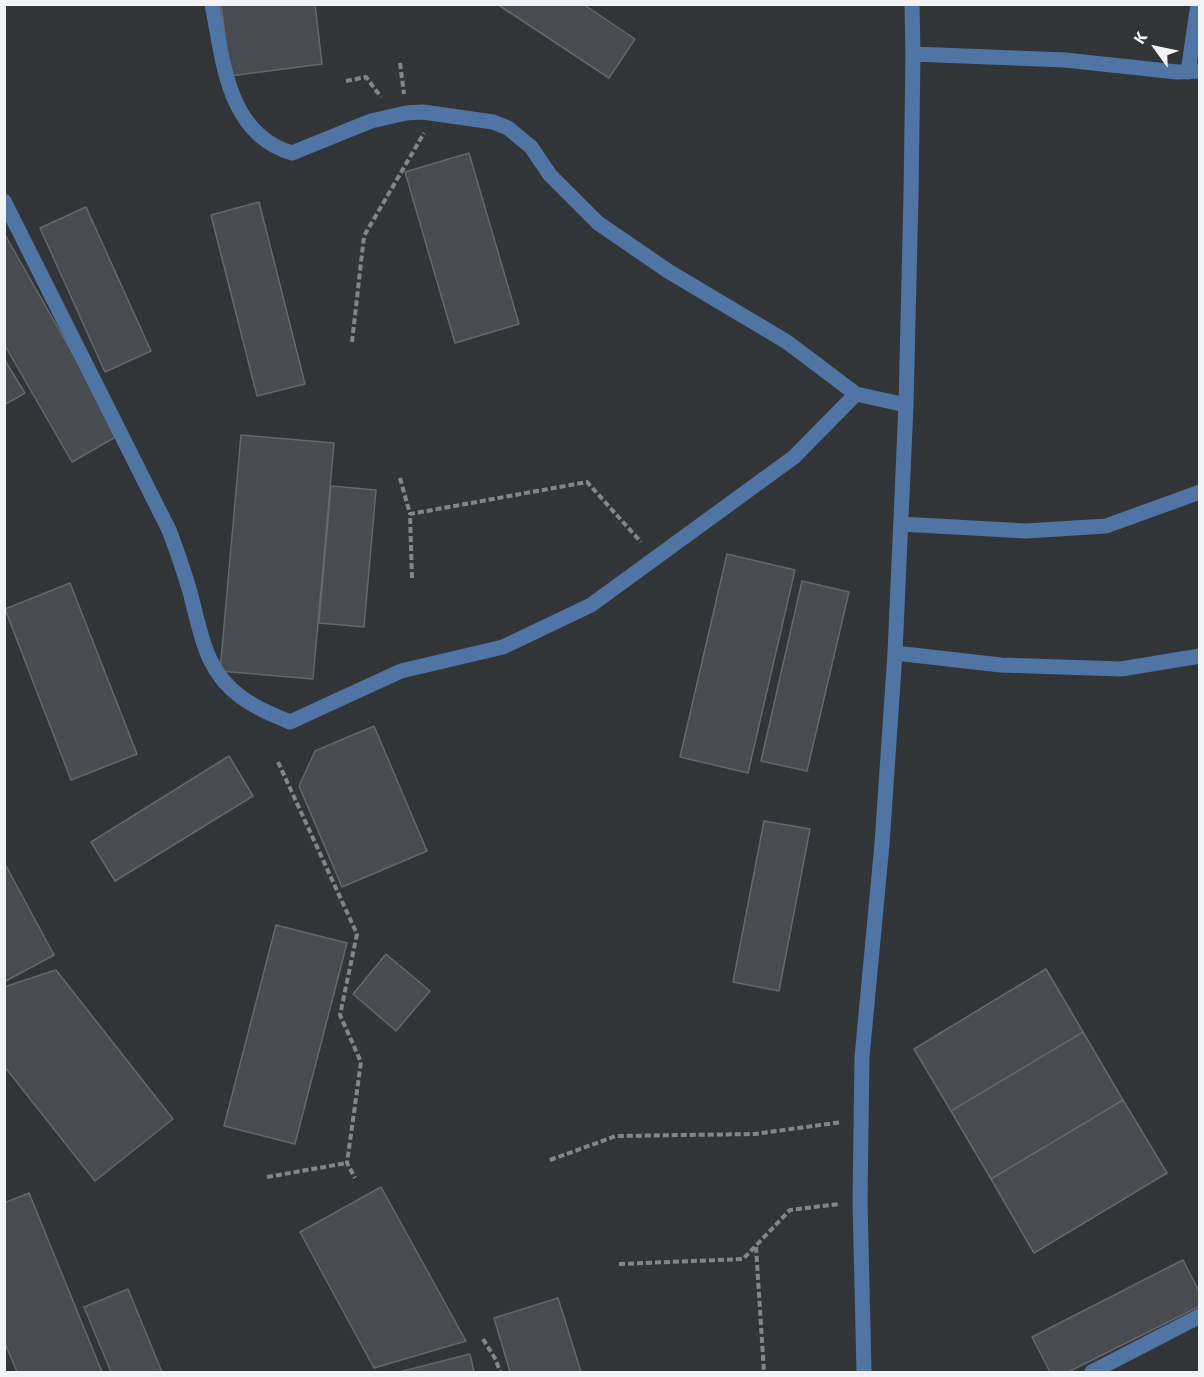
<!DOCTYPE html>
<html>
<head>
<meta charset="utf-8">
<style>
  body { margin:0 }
  #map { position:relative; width:1204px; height:1377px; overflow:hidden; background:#323538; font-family:"Fira Sans",sans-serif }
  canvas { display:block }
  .frame { position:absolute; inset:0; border:6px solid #f1f3f6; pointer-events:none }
  .north { position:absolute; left:1126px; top:18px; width:60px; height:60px; -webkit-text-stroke:4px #323538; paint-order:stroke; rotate:303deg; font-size:16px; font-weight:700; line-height:24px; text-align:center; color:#f1f3f6 }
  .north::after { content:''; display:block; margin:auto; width:21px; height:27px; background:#f1f3f6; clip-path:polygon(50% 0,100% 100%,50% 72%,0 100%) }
</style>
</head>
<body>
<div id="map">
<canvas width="1204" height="1377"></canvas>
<div class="frame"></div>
<div class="north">K</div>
</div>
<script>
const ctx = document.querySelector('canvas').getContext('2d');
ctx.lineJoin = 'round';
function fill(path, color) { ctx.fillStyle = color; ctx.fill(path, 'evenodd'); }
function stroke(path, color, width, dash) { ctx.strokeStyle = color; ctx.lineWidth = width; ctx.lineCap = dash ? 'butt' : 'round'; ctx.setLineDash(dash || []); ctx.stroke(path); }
const building = new Path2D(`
  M 221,4 L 315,4 L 322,64 L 230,76 Z
  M 497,4 L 583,4 L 635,39 L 609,78 Z
  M 469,153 L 519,324 L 455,343 L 405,172 Z
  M 259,202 L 305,384 L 257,396 L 211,215 Z
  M 86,207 L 151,351 L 105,372 L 40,228 Z
  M 4,233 L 119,435 L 72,462 L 4,344 Z
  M 4,359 L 25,393 L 4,405 Z
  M 241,435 L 334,443 L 313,679 L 220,671 Z
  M 331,486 L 376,490 L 364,627 L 319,623 Z
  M 727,554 L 795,570 L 748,773 L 680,757 Z
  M 802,581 L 849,592 L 807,771 L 761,761 Z
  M 70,583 L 137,754 L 71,780 L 5,609 Z
  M 374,726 L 427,851 L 342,887 L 299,786 L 315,751 Z
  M 229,756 L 253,796 L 115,881 L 91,842 Z
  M 764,821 L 810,829 L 779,991 L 733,982 Z
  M 4,862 L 54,955 L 4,982 Z
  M 276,925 L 347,943 L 295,1144 L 224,1126 Z
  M 386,954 L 430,991 L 396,1031 L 353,994 Z
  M 1046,969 L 1083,1032 L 951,1111 L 914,1049 Z
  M 56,970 L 173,1119 L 95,1181 L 4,1066 L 4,987 Z
  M 1083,1032 L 1123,1100 L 991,1179 L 951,1111 Z
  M 1123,1100 L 1167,1173 L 1034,1253 L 991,1179 Z
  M 381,1187 L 466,1341 L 374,1368 L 300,1232 Z
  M 29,1193 L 102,1372 L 17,1372 L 4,1341 L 4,1203 Z
  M 1183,1260 L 1200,1293 L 1200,1306 L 1068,1372 L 1050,1372 L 1032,1337 Z
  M 128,1289 L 162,1372 L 111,1372 L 84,1307 Z
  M 558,1298 L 581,1372 L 510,1372 L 494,1318 Z
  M 470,1354 L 474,1372 L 399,1372 Z`);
const path = new Path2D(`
  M 400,63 L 404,94
  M 346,81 L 366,77 L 381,97
  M 352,342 L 364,236 L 424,133
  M 400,478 L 410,514
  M 412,578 L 410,514 L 587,482 L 641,542
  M 278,762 L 357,934 L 340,1015 L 361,1062 L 347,1163 L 355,1178
  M 550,1160 L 616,1136 L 755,1134 L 842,1122
  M 267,1177 L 347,1163
  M 756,1247 L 764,1372
  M 619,1264 L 743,1259 L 790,1210 L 839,1204
  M 483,1339 L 496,1360 L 500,1372`);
const minor = new Path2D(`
  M 212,4 C 223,60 227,134 292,153 L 371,121 L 406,113 L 423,112 L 493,122 L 508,128 L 531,147 L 550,175 L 598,223 L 668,271 L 787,342 L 856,394
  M 913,54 L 1065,60 L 1177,72 L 1200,71
  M 1188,72 L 1198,4
  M 4,201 L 169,530 C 177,551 184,571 190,592 C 201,632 204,670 241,697 C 256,708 273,715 290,722 L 401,671 L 503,647 L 591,605 L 794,457 L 856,394 L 906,405
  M 901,524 L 1026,531 L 1106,526 L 1200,492
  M 895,653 L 1001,665 L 1121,669 L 1200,656
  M 864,1372 L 860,1201 L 862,1057 L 882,844 L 895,653 L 906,405 L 911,195 L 913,54 L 912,4
  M 1092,1372 L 1200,1316`);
fill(building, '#484b4f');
stroke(building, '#64676b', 1.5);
stroke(path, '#838689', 4, [6, 3]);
stroke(minor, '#5075a4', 15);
</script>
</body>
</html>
